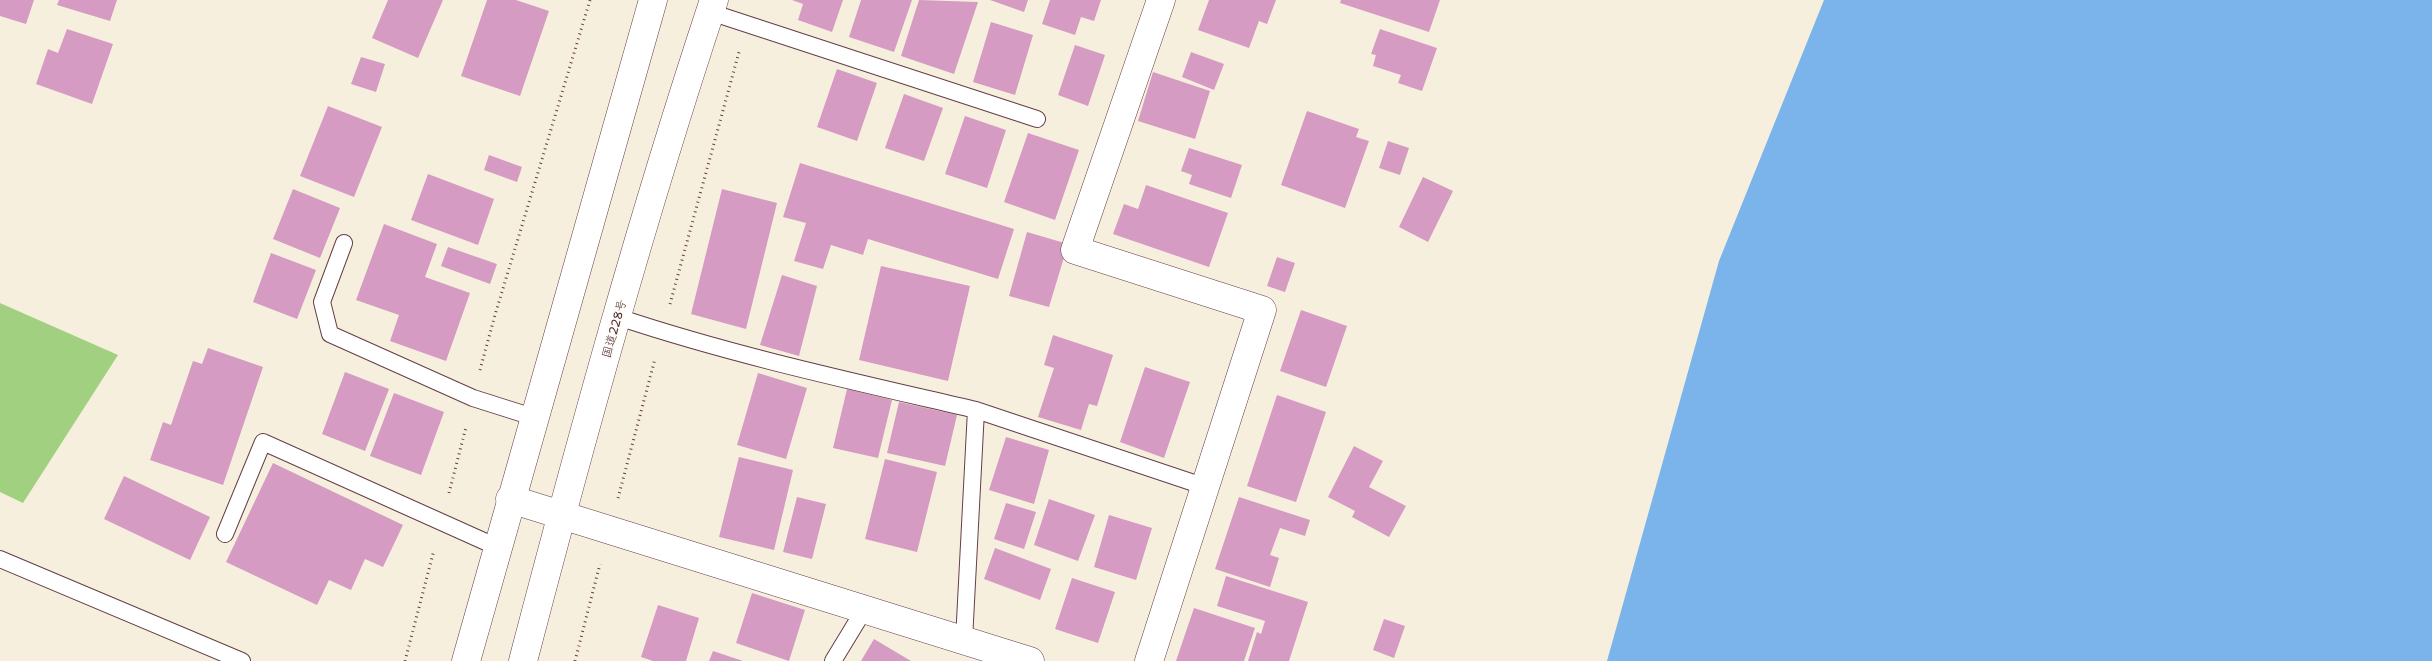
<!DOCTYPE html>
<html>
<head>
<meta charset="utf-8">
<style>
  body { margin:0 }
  canvas { display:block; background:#f7efde }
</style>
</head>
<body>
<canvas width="2432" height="661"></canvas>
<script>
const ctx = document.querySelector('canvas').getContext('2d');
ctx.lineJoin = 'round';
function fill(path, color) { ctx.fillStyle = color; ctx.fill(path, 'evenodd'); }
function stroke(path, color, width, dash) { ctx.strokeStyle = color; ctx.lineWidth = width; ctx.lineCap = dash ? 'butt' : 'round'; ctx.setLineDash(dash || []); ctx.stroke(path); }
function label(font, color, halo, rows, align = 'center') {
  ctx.font = font + ' "Shantell Sans","Klee One",sans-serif'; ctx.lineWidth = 4; ctx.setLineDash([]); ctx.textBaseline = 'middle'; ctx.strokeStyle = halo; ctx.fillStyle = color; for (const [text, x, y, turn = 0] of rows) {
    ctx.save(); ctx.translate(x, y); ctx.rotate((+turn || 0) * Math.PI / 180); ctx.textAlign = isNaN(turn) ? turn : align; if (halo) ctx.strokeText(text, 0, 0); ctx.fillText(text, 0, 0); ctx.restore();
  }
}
const green = new Path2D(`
  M 0,303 L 118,355 L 23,503 L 0,492 Z`);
const water = new Path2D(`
  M 1824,0 L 2432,0 L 2432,661 L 1607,661 L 1719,261 Z`);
const building = new Path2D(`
  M 0,0 L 34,0 L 26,24 L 0,16 Z
  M 59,0 L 117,0 L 110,21 L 57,5 Z
  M 388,0 L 443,0 L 418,58 L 372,38 Z
  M 487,0 L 516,0 L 549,11 L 520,96 L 461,76 Z
  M 792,0 L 843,0 L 832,32 L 798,20 L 803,4 Z
  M 861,0 L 912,0 L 894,52 L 849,37 Z
  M 919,0 L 978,2 L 954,74 L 901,56 Z
  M 990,0 L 1028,0 L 1024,12 Z
  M 1050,0 L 1101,0 L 1094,21 L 1081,17 L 1075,35 L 1042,24 Z
  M 1209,0 L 1276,0 L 1267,24 L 1259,21 L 1249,48 L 1198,30 Z
  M 1341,0 L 1440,0 L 1429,32 L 1340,3 Z
  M 991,22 L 1033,35 L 1015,95 L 973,82 Z
  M 67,29 L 113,44 L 92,104 L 36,84 L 48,49 L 58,53 Z
  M 1380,29 L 1437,48 L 1422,91 L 1398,83 L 1401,75 L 1373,66 L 1376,55 L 1371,54 Z
  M 1075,45 L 1105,55 L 1088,106 L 1058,95 Z
  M 1191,52 L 1224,64 L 1214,90 L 1182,77 Z
  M 361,57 L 385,64 L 376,92 L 351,84 Z
  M 837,69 L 877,83 L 857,141 L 817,127 Z
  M 1153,72 L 1210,91 L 1195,139 L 1138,121 Z
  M 904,94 L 943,108 L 924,161 L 885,148 Z
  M 328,106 L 382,127 L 354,197 L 300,176 Z
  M 1307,111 L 1359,129 L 1356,137 L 1369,141 L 1345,208 L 1281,185 Z
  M 965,116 L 1006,130 L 987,188 L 945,174 Z
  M 1028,133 L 1079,150 L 1055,220 L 1004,202 Z
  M 1388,141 L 1409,148 L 1400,175 L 1379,168 Z
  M 1189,148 L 1242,165 L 1231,198 L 1189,184 L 1192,175 L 1181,171 Z
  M 489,155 L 522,167 L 517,182 L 484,170 Z
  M 800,163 L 1014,229 L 998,279 L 868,239 L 863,255 L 831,245 L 823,269 L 794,261 L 806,223 L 783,217 Z
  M 428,174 L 494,199 L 478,245 L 411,220 Z
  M 1423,177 L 1453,191 L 1428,242 L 1399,227 Z
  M 1146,185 L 1228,213 L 1209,267 L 1113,234 L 1124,204 L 1138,209 Z
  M 293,189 L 340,208 L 320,258 L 273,239 Z
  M 722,189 L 777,203 L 746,329 L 691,314 Z
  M 384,224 L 437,244 L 425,277 L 470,293 L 446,361 L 390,341 L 399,315 L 356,300 Z
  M 1027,232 L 1068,244 L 1049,307 L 1009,296 Z
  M 448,247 L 497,264 L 490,284 L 441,266 Z
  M 271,253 L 316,270 L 297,319 L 253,302 Z
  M 1277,257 L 1295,263 L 1285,292 L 1267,286 Z
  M 881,266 L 970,286 L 948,381 L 859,360 Z
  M 782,275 L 817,286 L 799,356 L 760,345 Z
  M 1301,310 L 1347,326 L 1326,387 L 1280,371 Z
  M 1053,335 L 1113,355 L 1097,406 L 1089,404 L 1081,430 L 1038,417 L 1054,368 L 1044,365 Z
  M 208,348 L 263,367 L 223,485 L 150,460 L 163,422 L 171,425 L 193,361 L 202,364 Z
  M 1145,367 L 1190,382 L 1164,458 L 1120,442 Z
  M 345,372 L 389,389 L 365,451 L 322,434 Z
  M 758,373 L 807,388 L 786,459 L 737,445 Z
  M 847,389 L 892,400 L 878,458 L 833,448 Z
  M 394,393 L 444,412 L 421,475 L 370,456 Z
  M 1277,395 L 1326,412 L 1296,502 L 1247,486 Z
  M 899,402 L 957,415 L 945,466 L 887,453 Z
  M 1006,437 L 1049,450 L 1034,504 L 989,490 Z
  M 1354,446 L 1383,461 L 1369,487 L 1406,506 L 1389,537 L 1352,517 L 1355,511 L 1328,497 Z
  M 739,457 L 793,470 L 774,550 L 719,537 Z
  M 885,459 L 937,472 L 917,552 L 865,539 Z
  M 273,463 L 403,525 L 383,567 L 365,559 L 351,590 L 329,580 L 317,605 L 226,562 Z
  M 124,476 L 210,517 L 190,560 L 104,519 Z
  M 797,497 L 826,504 L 812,559 L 783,552 Z
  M 1239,497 L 1310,520 L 1305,536 L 1280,528 L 1270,555 L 1279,558 L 1270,587 L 1215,569 Z
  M 1049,499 L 1095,515 L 1078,561 L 1034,545 Z
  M 1006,503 L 1036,512 L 1024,549 L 994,539 Z
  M 1109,515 L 1152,528 L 1136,580 L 1094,567 Z
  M 995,548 L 1051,569 L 1040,600 L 984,579 Z
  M 1226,576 L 1308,602 L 1289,661 L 1248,661 L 1257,632 L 1261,634 L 1265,621 L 1217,606 Z
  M 1072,578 L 1115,592 L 1098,643 L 1055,629 Z
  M 752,593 L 805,610 L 789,661 L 736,643 Z
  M 658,605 L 699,618 L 686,661 L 653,661 L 641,657 Z
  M 1194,608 L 1255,628 L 1244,661 L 1176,661 Z
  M 1384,619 L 1405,626 L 1394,658 L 1373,650 Z
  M 874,639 L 911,661 L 861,661 Z
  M 713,651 L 743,661 L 709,661 Z`);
const path = new Path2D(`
  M 670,304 L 739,52
  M 480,370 L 495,315 L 590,0
  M 449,493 L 466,427
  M 618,498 L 655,359
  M 405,661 L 434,550
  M 575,661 L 600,564`);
const service = new Path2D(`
  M 710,12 L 1037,119
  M 344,243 L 322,302 L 330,334 L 473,398 L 533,417
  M 618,317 C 735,356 856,382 976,410 L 964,640
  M 976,410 L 1206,487
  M 225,534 L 263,442 L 497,547
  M 0,559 L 242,661
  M 833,661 L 864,610`);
const minor = new Path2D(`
  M 510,499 L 1030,661
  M 1149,661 L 1262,310 L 1075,250 L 1161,0`);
const trunk = new Path2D(`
  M 466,661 L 653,0
  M 523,661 C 581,439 642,217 714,0`);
const streetNames = [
  ["国道228号",615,329,-74]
];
fill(green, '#a1d180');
fill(water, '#7bb3eb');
fill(building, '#d59bc2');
stroke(service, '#643e46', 18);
stroke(minor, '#643e46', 29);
stroke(trunk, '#643e46', 29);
stroke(path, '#643e46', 3, [1, 4]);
stroke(service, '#fff', 16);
stroke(minor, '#fff', 28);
stroke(trunk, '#fff', 28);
label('12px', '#4a1f2b', '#fdfcf7', streetNames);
</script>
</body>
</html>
